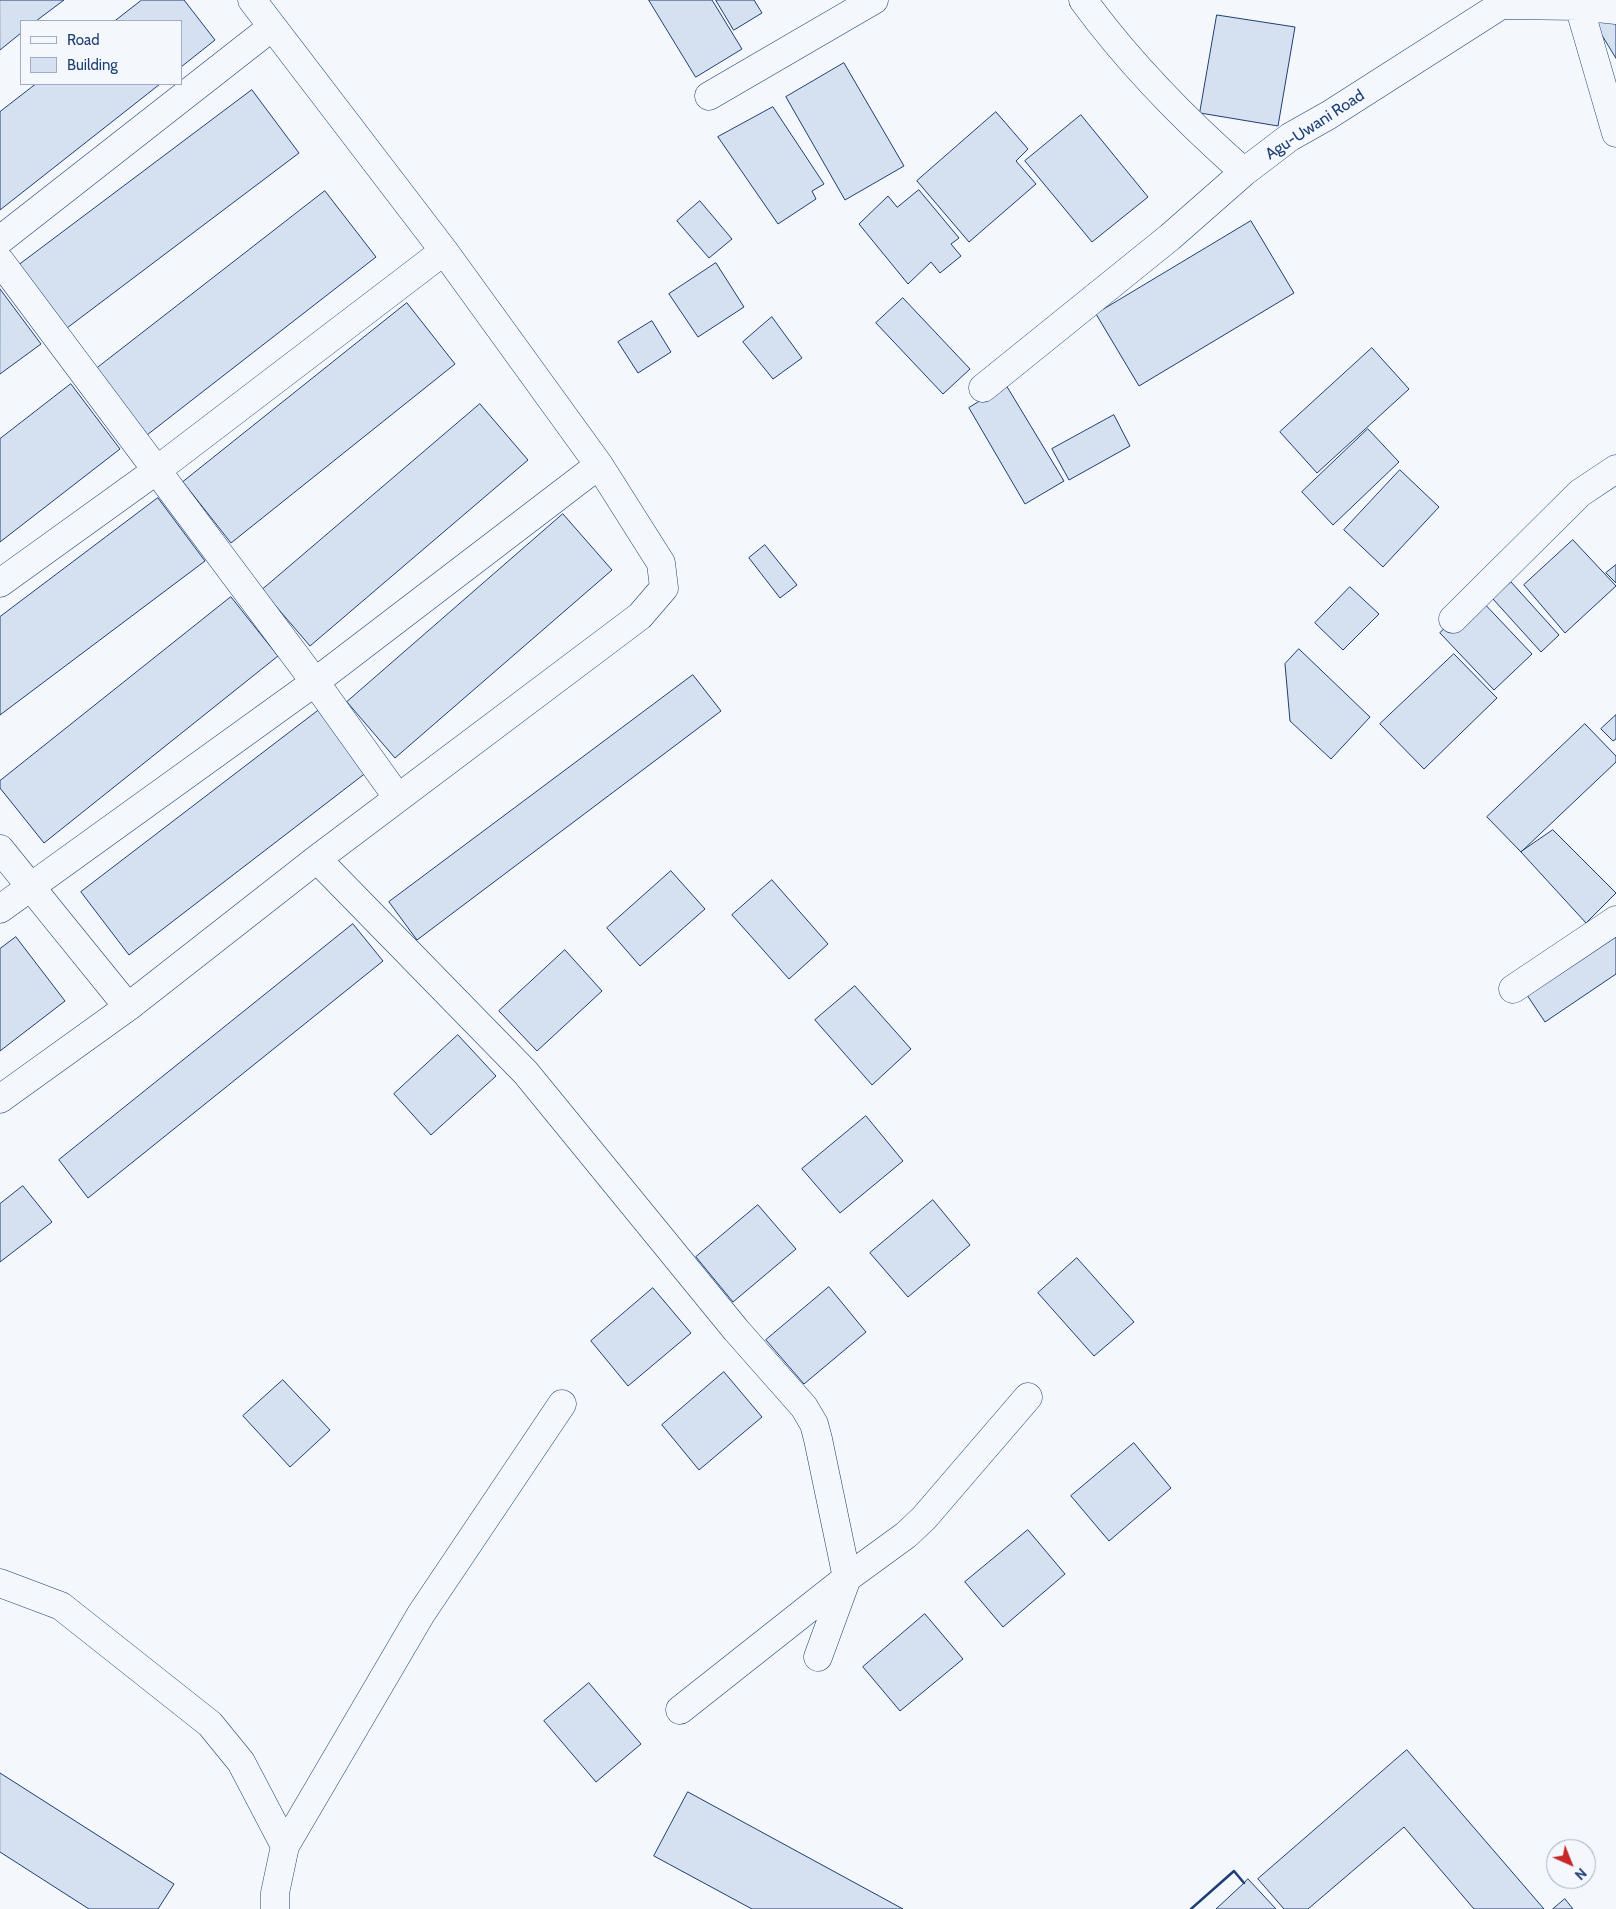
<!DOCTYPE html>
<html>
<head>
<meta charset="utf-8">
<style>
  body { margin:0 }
  #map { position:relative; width:1616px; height:1909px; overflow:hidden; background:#f4f7fb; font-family:Cabin,sans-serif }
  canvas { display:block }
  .legend { position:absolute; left:20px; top:20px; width:162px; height:65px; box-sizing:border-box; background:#f4f7fb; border:1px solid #9eadc5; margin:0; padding:6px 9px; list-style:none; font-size:15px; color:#1d3f73 }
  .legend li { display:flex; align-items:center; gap:10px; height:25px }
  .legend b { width:25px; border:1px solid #9eadc5 }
  .north { position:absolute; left:1546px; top:1839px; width:50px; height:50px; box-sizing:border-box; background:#f4f7fb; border:1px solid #9eadc5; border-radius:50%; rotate:136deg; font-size:14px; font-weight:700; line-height:20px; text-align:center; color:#1d3f73 }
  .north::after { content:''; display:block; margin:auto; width:18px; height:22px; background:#c62828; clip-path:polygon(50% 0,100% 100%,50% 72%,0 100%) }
</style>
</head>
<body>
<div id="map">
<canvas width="1616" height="1909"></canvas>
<ul class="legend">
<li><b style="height:6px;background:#f4f7fb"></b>Road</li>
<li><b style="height:14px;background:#d5e0f0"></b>Building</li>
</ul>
<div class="north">N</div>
</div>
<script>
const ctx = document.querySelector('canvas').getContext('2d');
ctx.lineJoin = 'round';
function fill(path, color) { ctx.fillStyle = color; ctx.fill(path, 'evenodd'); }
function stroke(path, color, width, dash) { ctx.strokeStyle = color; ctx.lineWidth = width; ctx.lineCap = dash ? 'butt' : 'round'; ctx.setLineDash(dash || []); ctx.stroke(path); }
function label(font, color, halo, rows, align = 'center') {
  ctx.font = font + ' Cabin,sans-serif'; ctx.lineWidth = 4; ctx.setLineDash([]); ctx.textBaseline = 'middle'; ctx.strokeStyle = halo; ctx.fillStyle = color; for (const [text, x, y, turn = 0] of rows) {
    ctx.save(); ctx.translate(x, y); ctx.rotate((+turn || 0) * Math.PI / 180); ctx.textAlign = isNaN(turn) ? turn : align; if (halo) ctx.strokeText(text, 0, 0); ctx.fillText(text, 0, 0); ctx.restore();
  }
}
const building = new Path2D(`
  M 0,0 L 64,0 L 36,21 L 21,21 L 21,33 L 0,50 Z
  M 142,0 L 184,0 L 215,40 L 181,67 L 181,21 L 115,21 Z
  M 649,0 L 712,0 L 742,49 L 696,77 Z
  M 716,0 L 754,0 L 762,13 L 734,30 Z
  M 1581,0 L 1616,0 L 1616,58 Z
  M 1217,15 L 1295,27 L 1278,126 L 1200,113 Z
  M 844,63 L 904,166 L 845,200 L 786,97 Z
  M 36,84 L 160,84 L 0,210 L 0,112 Z
  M 252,90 L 299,153 L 67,328 L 19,265 Z
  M 773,107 L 824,184 L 812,191 L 816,199 L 778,224 L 718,137 Z
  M 996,112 L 1028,149 L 1016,161 L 1036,184 L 969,242 L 917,181 Z
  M 1081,115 L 1148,197 L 1092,242 L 1025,161 Z
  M 919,190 L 959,238 L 951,244 L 961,256 L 940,273 L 931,262 L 908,284 L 859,224 L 888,196 L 897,207 Z
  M 325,191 L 376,257 L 147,435 L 96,369 Z
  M 700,201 L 732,239 L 709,258 L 677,221 Z
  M 1251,221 L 1294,293 L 1139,386 L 1096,314 Z
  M 716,263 L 744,307 L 698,337 L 669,294 Z
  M 0,289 L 41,344 L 0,374 Z
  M 903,298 L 970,369 L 943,394 L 876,323 Z
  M 407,303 L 455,364 L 231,543 L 183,482 Z
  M 772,317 L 802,358 L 773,379 L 743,342 Z
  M 652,321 L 671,352 L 638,373 L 618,342 Z
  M 1372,348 L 1409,389 L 1317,473 L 1280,432 Z
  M 71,384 L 120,449 L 0,542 L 0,439 Z
  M 1006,385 L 1064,481 L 1025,504 L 969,408 Z
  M 480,404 L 528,460 L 310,646 L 262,590 Z
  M 1114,415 L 1130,446 L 1069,480 L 1052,449 Z
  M 1368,429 L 1399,462 L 1333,525 L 1302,492 Z
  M 1400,470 L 1439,507 L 1383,567 L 1344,530 Z
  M 158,498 L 205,561 L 0,715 L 0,617 Z
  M 563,514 L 612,570 L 395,758 L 347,702 Z
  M 1573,540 L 1616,586 L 1565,633 L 1524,585 Z
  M 765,545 L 797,585 L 780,598 L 749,558 Z
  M 1616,565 L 1616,583 L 1606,573 Z
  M 1511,582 L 1559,635 L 1541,652 L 1493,599 Z
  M 1350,587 L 1379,614 L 1343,650 L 1315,623 Z
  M 231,597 L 278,656 L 44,843 L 0,788 L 0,781 Z
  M 1479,598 L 1532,654 L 1494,690 L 1440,633 Z
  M 1299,649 L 1370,717 L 1331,759 L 1290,721 L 1285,664 Z
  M 1454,654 L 1497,698 L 1424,769 L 1380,724 Z
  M 693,675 L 721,711 L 417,940 L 389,902 Z
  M 319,710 L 367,772 L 129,955 L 81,892 Z
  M 1616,715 L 1616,739 L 1613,741 L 1601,729 Z
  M 1585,724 L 1616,756 L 1616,762 L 1521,852 L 1487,817 Z
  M 1553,830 L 1616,893 L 1586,923 L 1521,852 Z
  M 671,871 L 705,909 L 640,966 L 607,928 Z
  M 772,880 L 828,944 L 789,979 L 732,915 Z
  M 353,924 L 383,961 L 88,1198 L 59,1160 Z
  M 1616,926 L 1616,974 L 1545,1022 L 1523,989 Z
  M 16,937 L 65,1001 L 0,1051 L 0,949 Z
  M 565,950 L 602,991 L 537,1051 L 499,1011 Z
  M 855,986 L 911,1049 L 872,1085 L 815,1020 Z
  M 458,1035 L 496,1076 L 431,1135 L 394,1094 Z
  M 866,1116 L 903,1161 L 840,1213 L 802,1169 Z
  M 23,1186 L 52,1222 L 0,1262 L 0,1204 Z
  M 933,1200 L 970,1245 L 908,1297 L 870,1253 Z
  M 758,1205 L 796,1249 L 733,1302 L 696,1257 Z
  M 1077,1258 L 1134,1322 L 1094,1356 L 1038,1293 Z
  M 829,1287 L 866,1332 L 804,1384 L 766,1340 Z
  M 653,1288 L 691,1333 L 628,1386 L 591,1341 Z
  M 724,1372 L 762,1417 L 699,1470 L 662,1425 Z
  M 283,1380 L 330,1430 L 290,1467 L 243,1416 Z
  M 1134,1443 L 1171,1488 L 1109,1541 L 1071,1496 Z
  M 1028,1530 L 1065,1574 L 1003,1627 L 965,1582 Z
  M 925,1614 L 963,1659 L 900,1711 L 863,1667 Z
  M 589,1683 L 641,1744 L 596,1782 L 544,1721 Z
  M 1407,1750 L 1544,1909 L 1474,1909 L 1404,1827 L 1308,1909 L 1284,1909 L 1258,1879 Z
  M 0,1773 L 174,1884 L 158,1909 L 89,1909 L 0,1852 Z
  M 688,1792 L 903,1909 L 752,1909 L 654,1856 Z
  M 1248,1879 L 1276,1909 L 1216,1909 L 1244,1883 Z
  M 1565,1899 L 1573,1909 L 1553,1909 Z`);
const minor = new Path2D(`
  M 1083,0 C 1129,63 1185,120 1244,172 L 1290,137 L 1329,115 L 1509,0
  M 1503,5 L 1579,6 L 1616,10
  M 1579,6 L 1616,133
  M 709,96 L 874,0
  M 0,240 L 272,27
  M 0,261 L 315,682 L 398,798
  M 983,388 L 1170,237 L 1244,172
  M 0,583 L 157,470 L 444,251
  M 1453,619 L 1580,493 L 1616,469
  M 0,849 L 128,1007
  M 317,859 L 526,1073 L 736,1330 L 804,1407 L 814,1424 L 818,1439 L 847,1578 L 818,1657
  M 0,909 L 315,682 L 599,465
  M 1513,989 L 1616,920
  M 0,1099 L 128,1007 L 317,859 L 640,616 L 664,588 L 661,563 L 599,465 L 444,251 L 252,0
  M 0,1583 L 61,1606 L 210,1724 L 241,1762 L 285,1846
  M 680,1710 L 847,1578 L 906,1535 L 924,1518 L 1028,1397
  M 275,1909 L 275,1893 L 285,1846 L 421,1614 L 562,1404`);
const wall = new Path2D(`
  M 1191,1909 L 1234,1871 L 1244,1883`);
const streetNames = [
  ["Agu-Uwani Road",1315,125,-33]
];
fill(building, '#d5e0f0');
stroke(building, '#1d3f73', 1);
stroke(minor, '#1d3f73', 29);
stroke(minor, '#f4f7fb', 28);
stroke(wall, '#1d3f73', 2.5);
label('16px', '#1d3f73', '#f4f7fb', streetNames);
</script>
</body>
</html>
